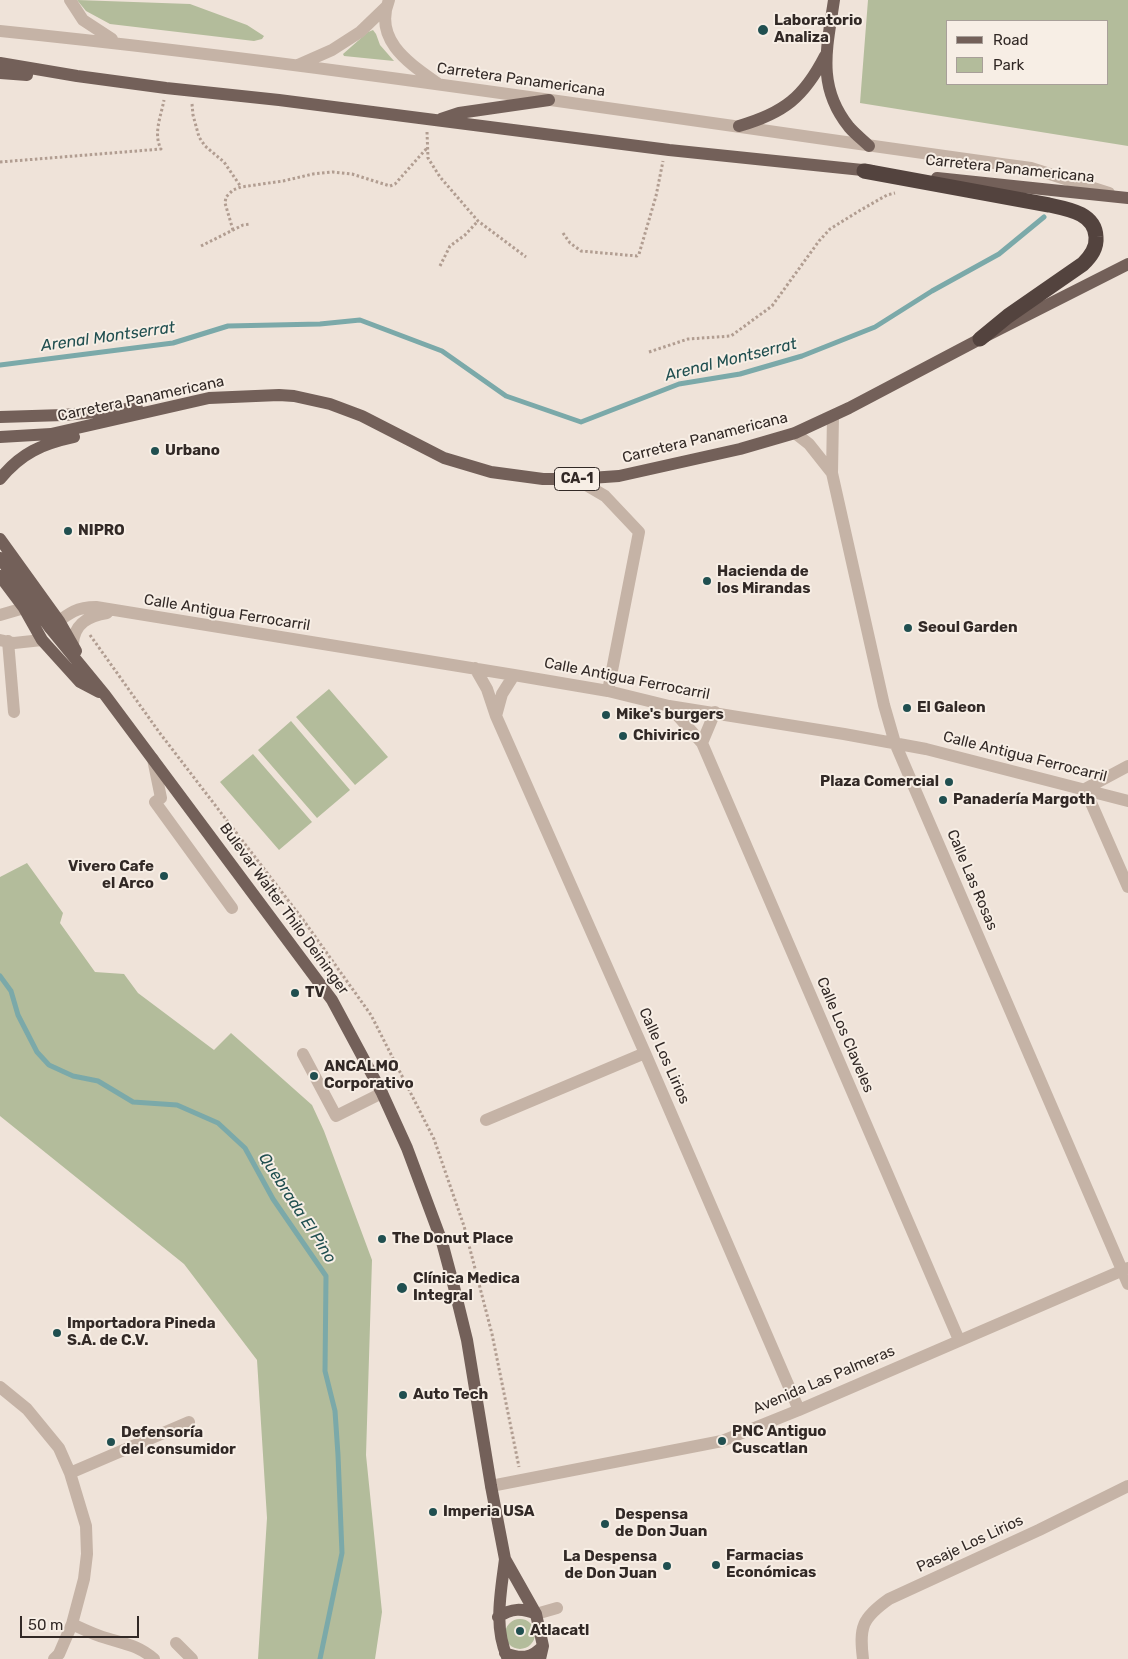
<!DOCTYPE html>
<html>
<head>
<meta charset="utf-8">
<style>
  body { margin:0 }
  #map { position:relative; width:1128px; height:1659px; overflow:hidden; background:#efe3d9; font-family:Rubik,sans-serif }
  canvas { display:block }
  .legend { position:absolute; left:946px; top:20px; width:162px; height:65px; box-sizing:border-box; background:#f7eee5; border:1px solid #a89f99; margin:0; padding:6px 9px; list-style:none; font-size:15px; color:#322926 }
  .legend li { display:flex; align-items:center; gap:10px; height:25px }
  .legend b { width:25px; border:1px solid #a89f99 }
  .scale { position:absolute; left:20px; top:1616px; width:119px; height:22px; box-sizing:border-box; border:2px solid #322926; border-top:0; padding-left:6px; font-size:15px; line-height:18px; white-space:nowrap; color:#322926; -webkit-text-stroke:4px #f7eee5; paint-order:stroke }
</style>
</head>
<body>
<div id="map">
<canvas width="1128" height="1659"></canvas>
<ul class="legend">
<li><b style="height:6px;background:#736059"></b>Road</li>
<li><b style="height:14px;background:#b3bc9b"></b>Park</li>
</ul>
<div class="scale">50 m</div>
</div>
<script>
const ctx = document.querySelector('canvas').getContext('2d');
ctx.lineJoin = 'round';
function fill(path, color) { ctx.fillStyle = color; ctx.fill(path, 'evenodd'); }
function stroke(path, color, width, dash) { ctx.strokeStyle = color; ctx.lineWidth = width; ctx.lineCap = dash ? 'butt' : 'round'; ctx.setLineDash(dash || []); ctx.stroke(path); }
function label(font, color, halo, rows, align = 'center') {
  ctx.font = font + ' Rubik,sans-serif'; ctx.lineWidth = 4; ctx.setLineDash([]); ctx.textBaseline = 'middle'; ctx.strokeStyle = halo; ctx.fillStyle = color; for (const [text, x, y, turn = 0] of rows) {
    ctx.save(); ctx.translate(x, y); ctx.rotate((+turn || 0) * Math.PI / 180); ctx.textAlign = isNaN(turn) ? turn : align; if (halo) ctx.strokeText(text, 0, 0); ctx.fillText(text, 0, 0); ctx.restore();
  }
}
const green = new Path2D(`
  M 77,0 L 190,4 L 247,25 L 264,36 L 262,39 L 254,41 L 110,24 L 86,11 Z
  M 868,0 L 1128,0 L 1128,146 L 860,103 ZM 947,21 L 1107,21 L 1107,84 L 947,84 Z
  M 373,30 L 376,34 L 380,45 L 394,61 L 344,56 L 343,54 L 368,32 Z
  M 329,689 L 388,757 L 355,785 L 296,717 Z
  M 291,721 L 350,790 L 317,818 L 258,750 Z
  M 253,754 L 312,822 L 279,850 L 220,782 Z
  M 27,863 L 63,913 L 60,923 L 95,972 L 124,974 L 138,993 L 214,1050 L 231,1033 L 312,1105 L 324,1131 L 372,1260 L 366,1455 L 382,1612 L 375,1659 L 258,1659 L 267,1518 L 257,1360 L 184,1264 L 0,1116 L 0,877 Z
  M505 1634a15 15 0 1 1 30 0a15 15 0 1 1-30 0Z`);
const stream = new Path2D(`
  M 0,365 L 173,343 L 228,326 L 320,324 L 360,320 L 442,351 L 506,396 L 581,422 L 679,384 L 740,374 L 802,356 L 875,327 L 932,291 L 999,254 L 1044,217
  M 0,976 L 11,991 L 18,1015 L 37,1052 L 49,1065 L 73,1076 L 98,1081 L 133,1102 L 177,1105 L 218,1123 L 245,1148 L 273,1199 L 326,1276 L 325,1371 L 335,1411 L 338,1455 L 342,1553 L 320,1659`);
const path = new Path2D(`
  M 192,104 L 193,115 L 199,137 L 205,146 L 224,162 L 241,187
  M 427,132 L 428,158 L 440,177 L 478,221 L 526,257
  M 0,162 L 161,149 C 153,134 161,116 164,100
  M 233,230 L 225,203 L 226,197 L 233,190 L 241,187 L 283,181 L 313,174 L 333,172 L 352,174 L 390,186 L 395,184 L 427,148
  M 563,233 L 570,243 L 581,251 L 637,256 L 639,254 L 656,196 L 663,161
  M 201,246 L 243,225 L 251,224
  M 440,266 L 450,246 L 465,235 L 478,221
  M 649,352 L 688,339 L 731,336 L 772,306 L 819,241 L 830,229 L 859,211 L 887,195 L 895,193
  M 90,635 L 159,732 L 304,921 L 371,1015 L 434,1139 L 464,1226 L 492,1334 L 519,1467
  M 294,928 L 304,921`);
const minor = new Path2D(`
  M 70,0 L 83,20 L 112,39
  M 389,0 C 373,40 409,63 437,83
  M 0,31 C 345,66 687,121 1031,168 L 1109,193
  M 298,65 L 332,50 L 360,32 L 387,6
  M 833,416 L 832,473 L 884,705 L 895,743 L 1128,1284
  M 795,433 L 809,444 L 832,473
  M 576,479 L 605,496 L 639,532 L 608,691
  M 0,615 L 24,608
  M 50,628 C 67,615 74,607 96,607 L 514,675 L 608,691 L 669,706 L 844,734 L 926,749 L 1128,801
  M 0,640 L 14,643 L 42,640
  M 8,641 L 14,712
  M 73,644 C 74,623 89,616 107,613
  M 475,668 L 487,689 L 496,716 L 645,1053 L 799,1410
  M 669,706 L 702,743 L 959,1340
  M 496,716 L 502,694 L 514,675
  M 702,743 L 715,712
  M 153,759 L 161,798 L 155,802 L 232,908
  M 1128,766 L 1085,789 L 1128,887
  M 303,1054 L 336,1116 L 382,1093
  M 486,1120 L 645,1053
  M 0,1387 L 27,1409 L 59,1448 L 70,1473 L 86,1526 L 87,1554 L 84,1579 L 72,1624 L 59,1654 L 54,1659
  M 70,1473 L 189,1422
  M 491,1486 L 722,1441 L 799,1410 L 1128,1268
  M 536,1614 L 557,1608
  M 72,1624 C 83,1629 95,1635 106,1638 C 125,1644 138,1645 154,1659
  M 176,1643 L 192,1659
  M 863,1659 C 859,1627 862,1618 889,1599 L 1039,1530 L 1128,1486`);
const major = new Path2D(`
  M 834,0 C 827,48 816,86 849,127 C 855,134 863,140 869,146
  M 0,63 L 77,76 L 166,88 L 279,100 L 669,150 L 872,171
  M 0,73 L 27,75
  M 441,119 L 459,113 L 549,100
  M 739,126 C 784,113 804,97 825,56
  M 937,178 L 1128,198
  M 0,417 L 64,415 L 137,408
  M 0,437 L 51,434 L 209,398 L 279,395 L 294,396 L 330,404 L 362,416 L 444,458 L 491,472 L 543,479 L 576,479 L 619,476 L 740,449 L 795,433 L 849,408 L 980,339 L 1128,264
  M 0,479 C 21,453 42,444 74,437
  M 0,539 L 59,621 L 76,651
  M 0,558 L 50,628 L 105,695 L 332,1000 L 382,1093 L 407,1148 L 442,1242 L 454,1287 L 467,1340 L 491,1486 L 505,1559 L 536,1614 L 543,1646 L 540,1659
  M 0,576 L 24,608 L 42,640 L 80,682 L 99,692
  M 505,1559 C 501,1592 493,1627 508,1659
  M 498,1617 C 512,1608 522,1608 536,1614
  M 505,1653 C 520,1659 532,1659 543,1646`);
const highway = new Path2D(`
  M 864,171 L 1049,205 C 1068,209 1095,213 1096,237 C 1097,248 1091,256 1083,264 L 1008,316 L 980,339`);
const markers = [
  [763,30,6,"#204f50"],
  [155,451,5,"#204f50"],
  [68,531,5,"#204f50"],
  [707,581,5,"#204f50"],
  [908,628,5,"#204f50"],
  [907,708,5,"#204f50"],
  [606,715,5,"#204f50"],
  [623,736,5,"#204f50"],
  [949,782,5,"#204f50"],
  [943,800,5,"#204f50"],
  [164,876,5,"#204f50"],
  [295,993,5,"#204f50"],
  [314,1076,5,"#204f50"],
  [382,1239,5,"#204f50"],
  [402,1288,6,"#204f50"],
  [57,1333,5,"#204f50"],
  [403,1395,5,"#204f50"],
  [722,1441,5,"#204f50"],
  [111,1442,5,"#204f50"],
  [433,1512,5,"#204f50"],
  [605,1524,5,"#204f50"],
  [716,1565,5,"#204f50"],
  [667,1566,5,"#204f50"],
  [520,1631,5,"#204f50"]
];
const shields = [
  [577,479,45]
];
const shieldNames = [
  ["CA-1",577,479]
];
const poiNames = [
  ["Laboratorio",774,21],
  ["Analiza",774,38],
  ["Urbano",165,451],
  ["NIPRO",78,531],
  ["Hacienda de",717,572],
  ["los Mirandas",717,589],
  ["Seoul Garden",918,628],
  ["El Galeon",917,708],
  ["Mike's burgers",616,715],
  ["Chivirico",633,736],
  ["Plaza Comercial",939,782,"right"],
  ["Panadería Margoth",953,800],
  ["Vivero Cafe",154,867,"right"],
  ["el Arco",154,884,"right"],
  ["TV",305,993],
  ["ANCALMO",324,1067],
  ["Corporativo",324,1084],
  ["The Donut Place",392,1239],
  ["Clínica Medica",413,1279],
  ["Integral",413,1296],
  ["Importadora Pineda",67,1324],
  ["S.A. de C.V.",67,1341],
  ["Auto Tech",413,1395],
  ["PNC Antiguo",732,1432],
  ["Cuscatlan",732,1449],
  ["Defensoría",121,1433],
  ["del consumidor",121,1450],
  ["Imperia USA",443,1512],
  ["Despensa",615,1515],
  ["de Don Juan",615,1532],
  ["Farmacias",726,1556],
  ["Económicas",726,1573],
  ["La Despensa",657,1557,"right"],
  ["de Don Juan",657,1574,"right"],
  ["Atlacatl",530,1631]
];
const streetNames = [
  ["Carretera Panamericana",521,80,8],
  ["Carretera Panamericana",1010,169,6],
  ["Carretera Panamericana",141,399,-12],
  ["Carretera Panamericana",705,438,-14],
  ["Calle Antigua Ferrocarril",227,613,9],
  ["Calle Antigua Ferrocarril",627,679,11],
  ["Calle Antigua Ferrocarril",1025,757,14],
  ["Calle Las Rosas",972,880,67],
  ["Bulevar Walter Thilo Deininger",284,909,54],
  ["Calle Los Claveles",845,1035,67],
  ["Calle Los Lirios",664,1056,66],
  ["Avenida Las Palmeras",824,1380,-23],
  ["Pasaje Los Lirios",970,1544,-25]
];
const waterNames = [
  ["Arenal Montserrat",108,337,-8],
  ["Arenal Montserrat",731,360,-14],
  ["Quebrada El Pino",297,1208,57]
];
fill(green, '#b3bc9b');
stroke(stream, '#7ba9a9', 5);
stroke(path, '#b19d91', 3, [2.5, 2.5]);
stroke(minor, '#c5b3a6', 12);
stroke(major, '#736059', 12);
stroke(highway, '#53433e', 15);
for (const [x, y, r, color] of markers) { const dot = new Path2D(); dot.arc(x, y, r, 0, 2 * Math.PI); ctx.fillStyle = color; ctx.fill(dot); stroke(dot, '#f7eee5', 2); }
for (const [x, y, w] of shields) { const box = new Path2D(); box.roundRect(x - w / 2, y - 11.5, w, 23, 4); ctx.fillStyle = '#f7eee5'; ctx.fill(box); stroke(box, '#322926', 1); }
label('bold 14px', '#322926', null, shieldNames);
label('bold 15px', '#322926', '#f7eee5', poiNames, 'left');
label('15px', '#322926', '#f7eee5', streetNames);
label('italic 16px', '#204f50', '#f7eee5', waterNames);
</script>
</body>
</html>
